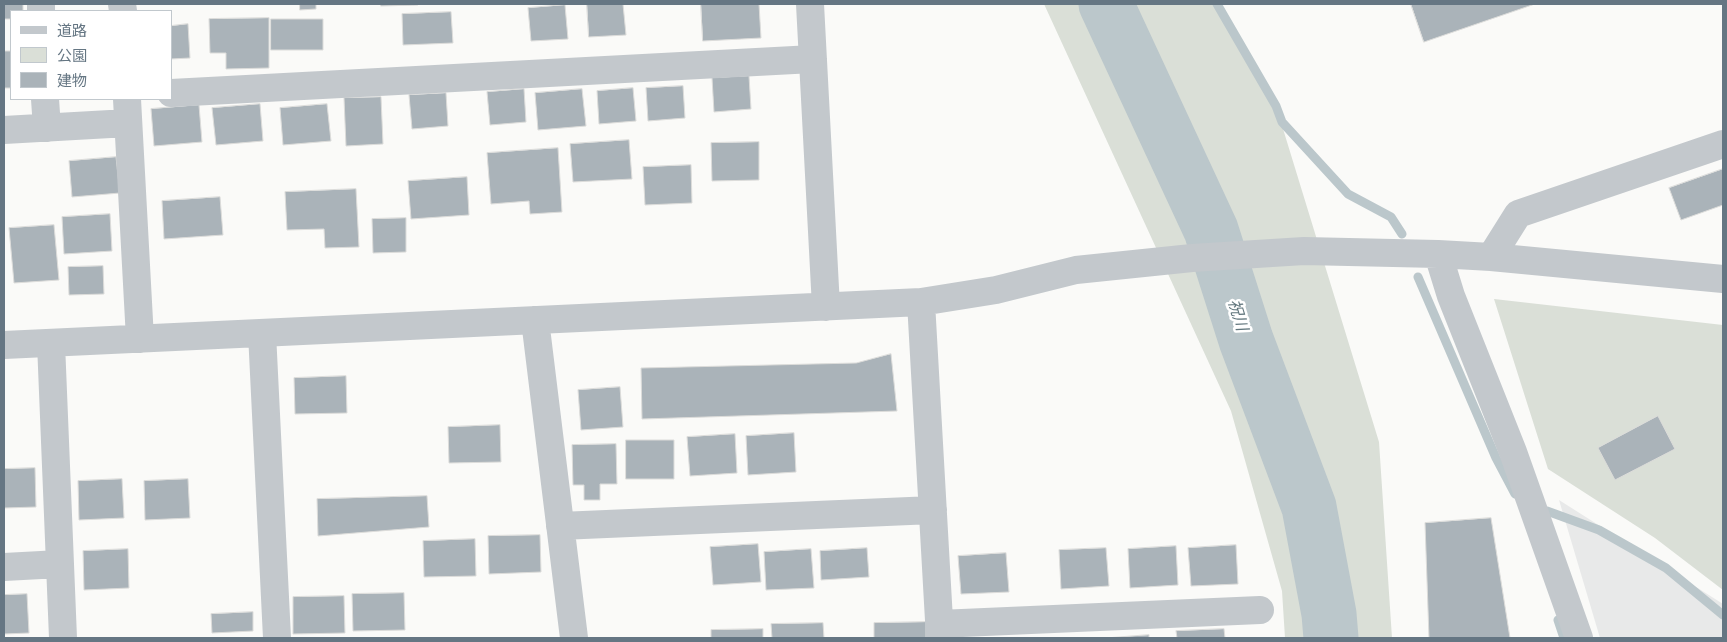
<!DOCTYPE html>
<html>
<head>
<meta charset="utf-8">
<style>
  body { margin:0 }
  #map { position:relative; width:1727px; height:642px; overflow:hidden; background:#fafaf8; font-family:Ubuntu,"Noto Sans JP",sans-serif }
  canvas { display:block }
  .frame { position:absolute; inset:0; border:5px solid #657683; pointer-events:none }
  .legend { position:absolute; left:10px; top:10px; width:162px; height:90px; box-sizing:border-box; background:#fff; border:1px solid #c1c8cd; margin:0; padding:6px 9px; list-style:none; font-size:15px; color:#657683 }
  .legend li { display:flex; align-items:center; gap:10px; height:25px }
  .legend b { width:25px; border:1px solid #c1c8cd }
</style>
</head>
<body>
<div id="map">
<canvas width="1727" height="642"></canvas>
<div class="frame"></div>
<ul class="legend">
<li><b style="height:6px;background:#c3c8cc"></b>道路</li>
<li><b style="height:14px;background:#dadfd7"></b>公園</li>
<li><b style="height:14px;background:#aab3b9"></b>建物</li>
</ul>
</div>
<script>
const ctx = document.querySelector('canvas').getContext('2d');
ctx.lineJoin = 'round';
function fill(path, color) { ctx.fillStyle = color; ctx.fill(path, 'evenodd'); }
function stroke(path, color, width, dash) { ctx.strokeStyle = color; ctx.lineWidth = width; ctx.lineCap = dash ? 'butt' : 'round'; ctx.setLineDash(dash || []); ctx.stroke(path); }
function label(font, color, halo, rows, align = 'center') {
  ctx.font = font + ' Ubuntu,"Noto Sans JP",sans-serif'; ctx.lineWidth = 5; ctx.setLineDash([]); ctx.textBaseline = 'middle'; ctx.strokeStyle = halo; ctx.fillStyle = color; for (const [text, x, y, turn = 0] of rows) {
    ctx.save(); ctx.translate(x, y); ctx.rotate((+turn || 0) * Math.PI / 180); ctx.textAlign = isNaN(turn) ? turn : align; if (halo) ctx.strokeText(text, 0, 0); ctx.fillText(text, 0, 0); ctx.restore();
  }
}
const built = new Path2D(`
  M 1559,500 L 1723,604 L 1723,638 L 1600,638 Z`);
const green = new Path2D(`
  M 1044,4 L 1216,4 L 1233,37 L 1276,106 L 1379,442 L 1392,638 L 1285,638 L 1282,591 L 1231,411 Z
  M 1494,299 L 1723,325 L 1723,590 L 1655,538 L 1548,469 Z`);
const stream = new Path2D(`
  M 1217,4 L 1276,106 L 1282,122 L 1348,194 L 1391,217 L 1402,234
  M 1418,277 L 1496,458 L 1515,494
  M 1547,511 L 1599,530 L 1666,568 L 1723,615
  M 1558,620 L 1564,638`);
const river = new Path2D(`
  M 1106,4 L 1211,230 L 1246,340 L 1309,507 L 1329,614 L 1331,638`);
const building = new Path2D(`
  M 4,4 L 23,4 L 23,11 L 11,11 L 11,19 L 4,19 Z
  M 300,4 L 316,4 L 316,9 L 300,10 Z
  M 381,4 L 418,4 L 418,5 L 381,6 Z
  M 587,4 L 623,4 L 626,35 L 589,37 Z
  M 701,4 L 759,4 L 761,38 L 703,41 Z
  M 1411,4 L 1535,4 L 1424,42 Z
  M 565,5 L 568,39 L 531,41 L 528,8 Z
  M 451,12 L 453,43 L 403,45 L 402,14 Z
  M 269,18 L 269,68 L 226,69 L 226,53 L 210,53 L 209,19 Z
  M 271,19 L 323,19 L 323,50 L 271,50 Z
  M 188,24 L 190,58 L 171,59 L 171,26 Z
  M 4,51 L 11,51 L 11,88 L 4,88 Z
  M 749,76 L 751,109 L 714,112 L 712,78 Z
  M 683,86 L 685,118 L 648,121 L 646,88 Z
  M 633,88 L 636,121 L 599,124 L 597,91 Z
  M 524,89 L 526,122 L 490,125 L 487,92 Z
  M 582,89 L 586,126 L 538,130 L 535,93 Z
  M 446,93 L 448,126 L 412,129 L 409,95 Z
  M 381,97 L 383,144 L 346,146 L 344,98 Z
  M 260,104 L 263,141 L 216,145 L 212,108 Z
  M 327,104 L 331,141 L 283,145 L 280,108 Z
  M 199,105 L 202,142 L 154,146 L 151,109 Z
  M 629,140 L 632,179 L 573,182 L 570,144 Z
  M 759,142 L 759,180 L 712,181 L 711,143 Z
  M 558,148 L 562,212 L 530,214 L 529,201 L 491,204 L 487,153 Z
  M 116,157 L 120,193 L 72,197 L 69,161 Z
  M 691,165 L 692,203 L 645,205 L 643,167 Z
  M 1723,169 L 1723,205 L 1681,220 L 1669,188 Z
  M 467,177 L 469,215 L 411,219 L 408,181 Z
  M 356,189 L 359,247 L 325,248 L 324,229 L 287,230 L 285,192 Z
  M 220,197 L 223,235 L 164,239 L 162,201 Z
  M 110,214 L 112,251 L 64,254 L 62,217 Z
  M 406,218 L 406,252 L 373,253 L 372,219 Z
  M 54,225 L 59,280 L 14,283 L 9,228 Z
  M 103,266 L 104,294 L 69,295 L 68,267 Z
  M 891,354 L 897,411 L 642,419 L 641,368 L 856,363 Z
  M 346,376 L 347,413 L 295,414 L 294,378 Z
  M 620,387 L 623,427 L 581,430 L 578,390 Z
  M 1658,416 L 1675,449 L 1615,480 L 1598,448 Z
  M 500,425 L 501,462 L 449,463 L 448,427 Z
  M 794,433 L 796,472 L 748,475 L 746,436 Z
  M 735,434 L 737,473 L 690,476 L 687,437 Z
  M 626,440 L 674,440 L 674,479 L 626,479 Z
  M 616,444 L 617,484 L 600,484 L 600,500 L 584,500 L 584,485 L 573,485 L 572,445 Z
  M 35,468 L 36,507 L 4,508 L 4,469 Z
  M 122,479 L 124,518 L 79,520 L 78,481 Z
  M 188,479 L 190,518 L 145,520 L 144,481 Z
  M 427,496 L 429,527 L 318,536 L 317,499 Z
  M 1491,518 L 1510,638 L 1429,638 L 1425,523 Z
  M 540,535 L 541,572 L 489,574 L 488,536 Z
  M 475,539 L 476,576 L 424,577 L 423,541 Z
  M 758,544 L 761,582 L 713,585 L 710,547 Z
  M 1236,545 L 1238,584 L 1191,586 L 1188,548 Z
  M 1176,546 L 1178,585 L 1130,588 L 1128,549 Z
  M 867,548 L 869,577 L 821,580 L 820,551 Z
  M 1106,548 L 1109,586 L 1061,589 L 1059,550 Z
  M 128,549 L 129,588 L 84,590 L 83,551 Z
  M 811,549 L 814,588 L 766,590 L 764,552 Z
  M 1006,553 L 1009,592 L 961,594 L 958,556 Z
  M 404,593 L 405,630 L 353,631 L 352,594 Z
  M 27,594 L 29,633 L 4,634 L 4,595 Z
  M 344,596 L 345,633 L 293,634 L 293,597 Z
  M 253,612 L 253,631 L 212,633 L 211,614 Z
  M 926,622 L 926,638 L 874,638 L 874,623 Z
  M 823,623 L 824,638 L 772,638 L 771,624 Z
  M 763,629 L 763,638 L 711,638 L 711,630 Z
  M 1224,629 L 1225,638 L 1177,638 L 1176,631 Z
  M 1149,635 L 1149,638 L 1106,638 Z`);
const minor = new Path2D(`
  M 41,4 L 41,11
  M 122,4 L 123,11
  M 810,4 L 826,307
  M 171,93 L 813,59
  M 45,99 L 47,128
  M 127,99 L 140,339
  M 4,130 L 128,123
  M 1438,254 L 1451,296 L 1513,452 L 1579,638
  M 1491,257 L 1518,214 L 1723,144
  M 921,302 L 940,638
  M 535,320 L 574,638
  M 262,333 L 277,638
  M 51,343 L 63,638
  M 4,345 L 921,302 L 996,290 L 1076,270 L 1192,258 L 1304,251 L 1438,254 L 1491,257 L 1723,279
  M 560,526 L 933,510
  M 4,567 L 60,564
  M 939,624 L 1260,610`);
const waterNames = [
  ["祝川",1238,315,73]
];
fill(built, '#e8e9e9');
fill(green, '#dadfd7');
stroke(stream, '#bbc7cb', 9);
stroke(river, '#bbc7cb', 55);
fill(building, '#aab3b9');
stroke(building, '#dcdcda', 1);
stroke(minor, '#c3c8cc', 28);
label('italic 16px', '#60757c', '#fff', waterNames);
</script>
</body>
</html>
